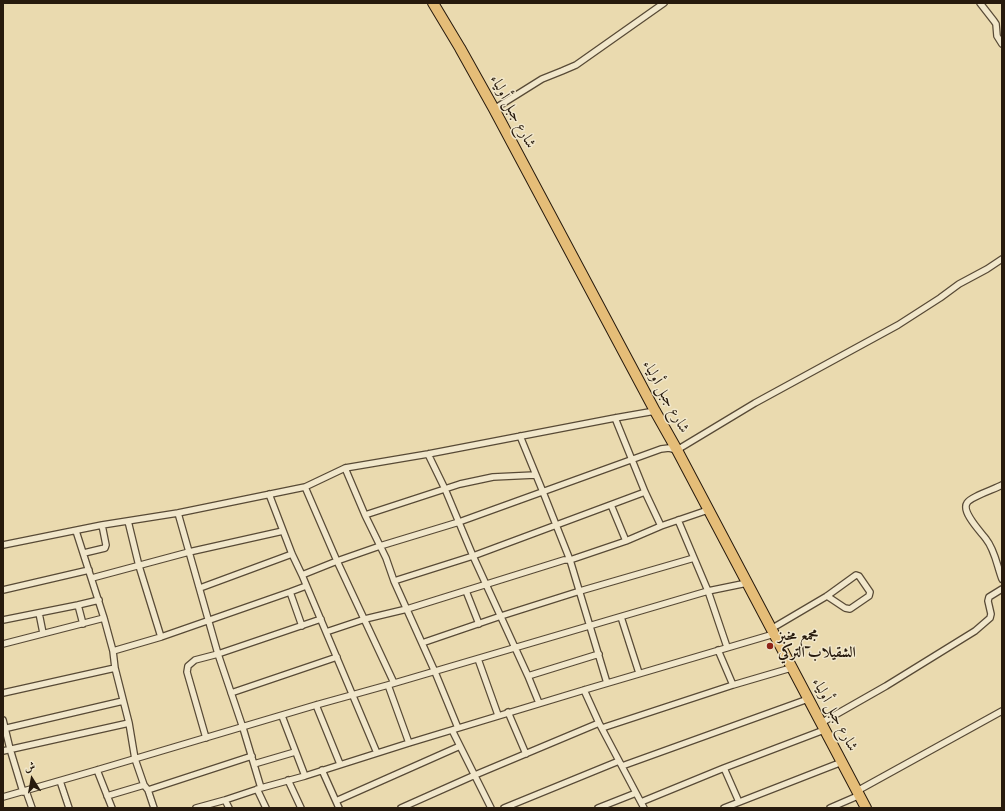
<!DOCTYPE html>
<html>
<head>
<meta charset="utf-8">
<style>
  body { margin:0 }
  #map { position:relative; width:1005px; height:811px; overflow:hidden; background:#eadaaf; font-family:"IM FELL Double Pica",Amiri,serif }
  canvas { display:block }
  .frame { position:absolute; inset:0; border:4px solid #271a0d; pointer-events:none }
  .north { position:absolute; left:12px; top:759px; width:40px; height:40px; -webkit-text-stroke:3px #f1e7cb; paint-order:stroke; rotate:349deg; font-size:11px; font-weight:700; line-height:16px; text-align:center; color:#271a0d }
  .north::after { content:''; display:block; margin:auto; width:14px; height:18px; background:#271a0d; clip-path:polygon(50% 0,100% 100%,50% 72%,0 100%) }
</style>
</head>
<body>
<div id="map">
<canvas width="1005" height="811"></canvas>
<div class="frame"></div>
<div class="north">ش</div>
</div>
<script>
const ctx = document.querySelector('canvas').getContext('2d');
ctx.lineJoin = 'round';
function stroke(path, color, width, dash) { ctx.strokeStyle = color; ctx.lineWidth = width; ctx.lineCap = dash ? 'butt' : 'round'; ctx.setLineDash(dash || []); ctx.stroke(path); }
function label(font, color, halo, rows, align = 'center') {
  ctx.font = font + ' "IM FELL Double Pica",Amiri,serif'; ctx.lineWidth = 3; ctx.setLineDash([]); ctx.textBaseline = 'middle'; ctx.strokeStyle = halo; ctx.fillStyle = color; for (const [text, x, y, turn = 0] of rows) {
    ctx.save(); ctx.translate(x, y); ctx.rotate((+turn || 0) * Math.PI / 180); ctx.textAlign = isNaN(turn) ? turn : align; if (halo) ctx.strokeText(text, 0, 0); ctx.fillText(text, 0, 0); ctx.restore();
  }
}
const street = new Path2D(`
  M 980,3 L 994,21 L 996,24 L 997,36 L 1002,44
  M 494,109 L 542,79 L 562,71 L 576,65 L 664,3
  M 615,418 L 645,492 L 661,526
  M 520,436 L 543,492 L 570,560 L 607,683
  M 428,454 L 445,489 L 473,556 L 528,676 L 539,703
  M 345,468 L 365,515 L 386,558 L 394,581 L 435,672 L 458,728
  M 1002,485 C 995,489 970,497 967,503 C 961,512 981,532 986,539 C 995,550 997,566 1002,579
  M 305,487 L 337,561 L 394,683
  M 269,494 L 292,554 L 302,575 L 377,753
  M 611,505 L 626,541
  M 178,513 L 218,654 L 243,728 L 261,788
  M 365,515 L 460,484 L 493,477 L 535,475
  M 678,520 L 708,591 L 727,647
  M 128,521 L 139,566 L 161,637
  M 76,531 L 104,618 L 113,651 L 115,668 L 129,723 L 135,759 L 144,785 L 148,790 L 154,808
  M 3,545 L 102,525 L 178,513 L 305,487 L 345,468 L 428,454 L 615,418 L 655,411
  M 84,553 L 105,548 L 106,545 L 102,525
  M 302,575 L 337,561 L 380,546 L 459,522 L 661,449 L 669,448 L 677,450 L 755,403 L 898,325 L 940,298 L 959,284 L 987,269 L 1002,259
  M 92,578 L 189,552 L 283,531
  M 394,581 L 473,556 L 645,492
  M 200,588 L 292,554
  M 3,590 L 89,570
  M 466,591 L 479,624
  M 290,592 L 302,626
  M 78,605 L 83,624
  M 39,613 L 43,633
  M 621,617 L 639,673
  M 3,620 L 78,605 L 99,600
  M 771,629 L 827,596 L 856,575 L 859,576 L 870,592 L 869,596 L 850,609 L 845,608 L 827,596
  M 326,632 L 365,619 L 407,609 L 564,560 L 570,560 L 626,541 L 661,526 L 708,510
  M 422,643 L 501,616 L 580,591 L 694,558
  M 3,644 L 104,618
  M 718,650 L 733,685
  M 113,651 L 161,637 L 290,592 L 306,586
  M 478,659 L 498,715
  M 528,676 L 599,654
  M 388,685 L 409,743
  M 584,690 L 599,723 L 644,808
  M 3,693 L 115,668
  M 231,693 L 337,657
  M 316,705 L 340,764
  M 508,712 L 526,754
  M 282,716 L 305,776
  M 3,720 L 10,749 L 23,792
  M 821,723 L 886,686 L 975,631 L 990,618 L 991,614 L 988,601 L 989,597 L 1002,589
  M 602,728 L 733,685 L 791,668
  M 3,729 L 123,701
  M 452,730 L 491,808
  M 206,738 L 187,672 L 188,666 L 195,660 L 218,654 L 321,619
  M 3,751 L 129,723
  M 254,764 L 295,752
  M 622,766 L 808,699
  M 724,768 L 739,802
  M 97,770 L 112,808
  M 322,770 L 339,808
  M 288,780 L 301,808
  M 60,781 L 69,808
  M 257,789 L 266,808
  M 148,790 L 252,756
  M 26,791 L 32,808
  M 857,791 L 1002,711
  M 107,796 L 144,785
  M 3,797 L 97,770 L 316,705 L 388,685 L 708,591 L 747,583
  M 225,800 L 229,808
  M 336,801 L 460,746
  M 641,802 L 724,768 L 824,730
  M 196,808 L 225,800 L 261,788 L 305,776 L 409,743 L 584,690 L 774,634
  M 401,808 L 475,775 L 599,723
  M 504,808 L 619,761
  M 598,808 L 636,793
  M 724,808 L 842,762
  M 830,808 L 860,795`);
const highway = new Path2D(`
  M 433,3 L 460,48 L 494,109 L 655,411 L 677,450 L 866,808`);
const markers = [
  [770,646,4,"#8f2418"]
];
const streetNames = [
  ["شارع جبل أولياء",512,112,62],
  ["شارع جبل أولياء",665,397,61],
  ["شارع جبل أولياء",834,715,62]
];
const poiNames = [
  ["مجمع مخبز",778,637],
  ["الشقيلاب التركي",778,654]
];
stroke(street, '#584a36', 8);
stroke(highway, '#271a0d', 12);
stroke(street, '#f1e7cb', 5.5);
stroke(highway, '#e5bd78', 10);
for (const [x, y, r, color] of markers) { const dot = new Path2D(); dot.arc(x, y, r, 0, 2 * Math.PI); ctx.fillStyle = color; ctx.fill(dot); stroke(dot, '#f1e7cb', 1.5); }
label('15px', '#271a0d', '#f1e7cb', streetNames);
label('bold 15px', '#271a0d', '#f1e7cb', poiNames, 'left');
</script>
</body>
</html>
